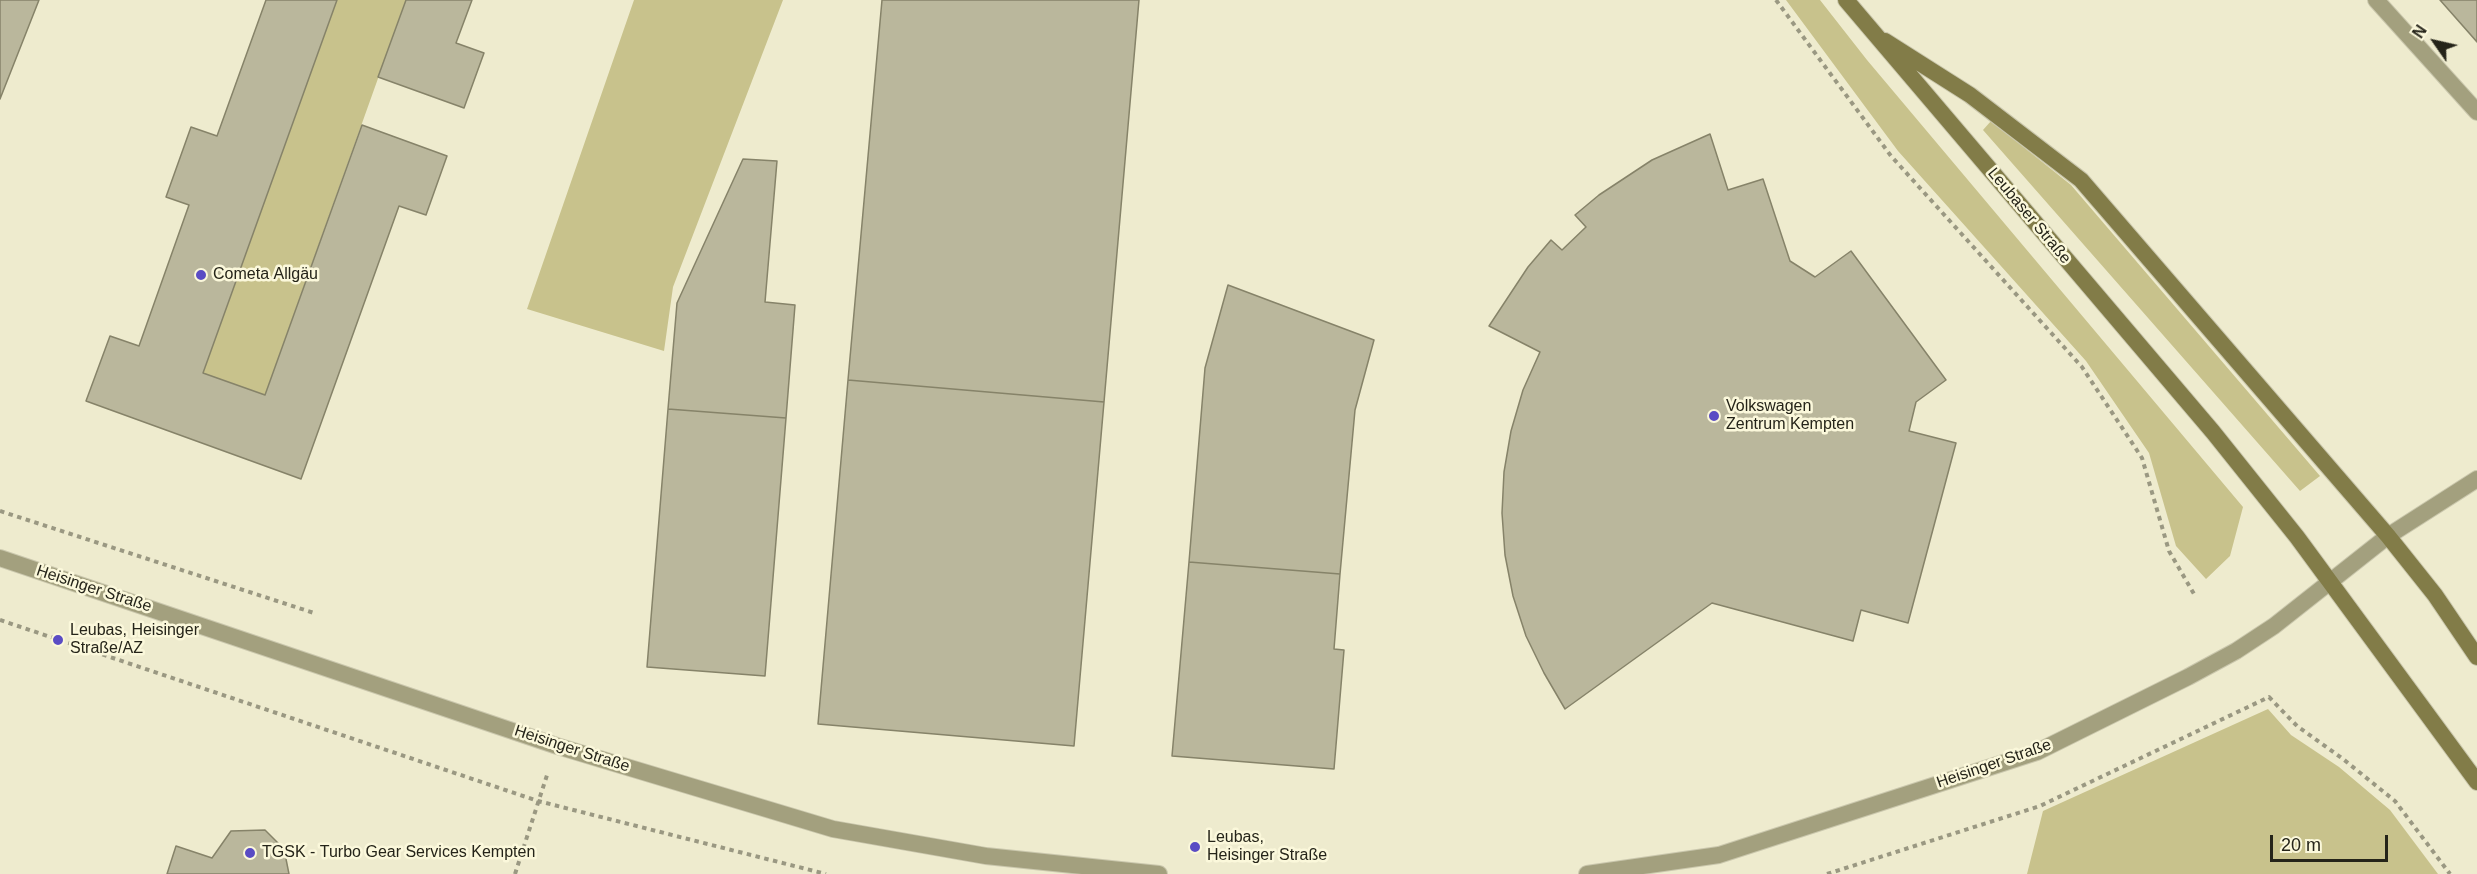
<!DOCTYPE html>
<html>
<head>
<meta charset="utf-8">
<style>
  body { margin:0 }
  #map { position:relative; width:2477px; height:874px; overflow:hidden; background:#eeebce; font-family:Arial,sans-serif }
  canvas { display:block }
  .north { position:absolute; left:2405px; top:12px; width:60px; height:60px; -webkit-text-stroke:4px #fbf8db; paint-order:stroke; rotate:304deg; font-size:16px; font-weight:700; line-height:24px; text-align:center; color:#252419 }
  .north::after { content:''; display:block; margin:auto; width:21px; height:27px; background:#252419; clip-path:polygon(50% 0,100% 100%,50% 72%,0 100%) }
  .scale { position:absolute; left:2270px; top:835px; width:118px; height:27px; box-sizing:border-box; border:3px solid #252419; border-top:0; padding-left:8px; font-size:18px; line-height:21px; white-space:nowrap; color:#252419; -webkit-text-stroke:4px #fbf8db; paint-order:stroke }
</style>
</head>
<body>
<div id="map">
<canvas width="2477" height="874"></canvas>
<div class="north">N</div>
<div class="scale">20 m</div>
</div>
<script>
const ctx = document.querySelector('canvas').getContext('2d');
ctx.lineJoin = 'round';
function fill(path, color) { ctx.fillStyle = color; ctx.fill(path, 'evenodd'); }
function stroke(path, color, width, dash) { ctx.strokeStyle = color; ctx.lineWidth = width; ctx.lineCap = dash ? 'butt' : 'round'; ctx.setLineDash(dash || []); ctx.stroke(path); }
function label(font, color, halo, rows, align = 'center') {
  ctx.font = font + ' Arial,sans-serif'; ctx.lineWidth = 5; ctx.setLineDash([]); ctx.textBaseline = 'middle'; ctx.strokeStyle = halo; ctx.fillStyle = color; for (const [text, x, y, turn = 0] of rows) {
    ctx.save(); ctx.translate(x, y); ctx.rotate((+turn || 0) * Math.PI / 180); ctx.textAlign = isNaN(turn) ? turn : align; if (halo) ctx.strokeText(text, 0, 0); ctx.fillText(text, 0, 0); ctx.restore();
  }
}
const green = new Path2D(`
  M 337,0 L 406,0 L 265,395 L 203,373 Z
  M 634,0 L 783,0 L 673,287 L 664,351 L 527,309 Z
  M 1786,0 L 1820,0 L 1867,60 L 2243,507 L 2230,556 L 2206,579 L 2176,546 L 2149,453 L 2086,361 L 1898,151 Z
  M 1991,121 L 2071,185 L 2320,476 L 2300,491 L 1983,130 Z
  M 2268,709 L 2291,735 L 2339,767 L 2390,810 L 2438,874 L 2027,874 L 2043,811 Z`);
const building = new Path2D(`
  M 0,0 L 39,0 L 0,99 Z
  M 266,0 L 337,0 L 203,373 L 265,395 L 362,125 L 447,156 L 426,215 L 399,206 L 301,479 L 86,401 L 110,336 L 139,346 L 189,205 L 166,197 L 191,127 L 217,136 Z
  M 406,0 L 472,0 L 456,43 L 484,53 L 464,108 L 378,77 Z
  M 882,0 L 1139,0 L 1104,402 L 848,380 Z
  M 2440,0 L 2477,0 L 2477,42 Z
  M 1710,134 L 1728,190 L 1763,179 L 1790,261 L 1815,277 L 1851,251 L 1946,380 L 1916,402 L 1909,431 L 1956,443 L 1908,623 L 1861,610 L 1853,641 L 1712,603 L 1565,709 L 1544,673 L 1526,636 L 1513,596 L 1505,555 L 1502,513 L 1504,472 L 1511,431 L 1523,390 L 1540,352 L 1489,326 L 1528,267 L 1551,240 L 1562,250 L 1586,227 L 1575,215 L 1599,195 L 1652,160 Z
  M 743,159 L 777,161 L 765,302 L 795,305 L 786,418 L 668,409 L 677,303 Z
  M 1228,285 L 1374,340 L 1355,410 L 1340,574 L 1189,562 L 1205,368 Z
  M 848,380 L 1104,402 L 1074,746 L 818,724 Z
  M 668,409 L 786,418 L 765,676 L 647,667 Z
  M 1189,562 L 1340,574 L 1334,649 L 1344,650 L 1334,769 L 1172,756 Z
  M 265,830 L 284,849 L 289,874 L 167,874 L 176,846 L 212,858 L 231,831 Z`);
const path = new Path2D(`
  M 1776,0 L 1891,156 L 2082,367 L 2142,458 L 2169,551 L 2194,594
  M 0,511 L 314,613
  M 0,620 L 538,801 L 826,874
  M 515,874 L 548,772
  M 1827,874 L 2040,806 L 2269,697 L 2297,726 L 2343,759 L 2395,801 L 2450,874`);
const service = new Path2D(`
  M 2376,0 L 2477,112
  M 2388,536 L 2477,479`);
const tertiary = new Path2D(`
  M 0,558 L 557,746 L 833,829 L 986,856 L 1159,874
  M 1587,874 L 1719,855 L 2037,752 L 2188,677 L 2236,651 L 2274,626 L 2388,536`);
const secondary = new Path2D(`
  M 1846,0 L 2213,432 L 2297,537 L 2477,782
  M 1885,41 L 1970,95 L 2081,180 L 2388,536 L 2435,595 L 2477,657`);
const markers = [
  [201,275,6,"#5a4cc4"],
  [1714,416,6,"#5a4cc4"],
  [58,640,6,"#5a4cc4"],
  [1195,847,6,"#5a4cc4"],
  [250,853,6,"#5a4cc4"]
];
const streetNames = [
  ["Leubaser Straße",2029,216,50],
  ["Heisinger Straße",94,589,18],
  ["Heisinger Straße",572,749,18],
  ["Heisinger Straße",1994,764,-19]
];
const poiNames = [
  ["Cometa Allgäu",213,275],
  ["Volkswagen",1726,407],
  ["Zentrum Kempten",1726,425],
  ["Leubas, Heisinger",70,631],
  ["Straße/AZ",70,649],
  ["Leubas,",1207,838],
  ["Heisinger Straße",1207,856],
  ["TGSK - Turbo Gear Services Kempten",262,853]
];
fill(green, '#c8c28c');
fill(building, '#bab79c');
stroke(building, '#868369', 1.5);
stroke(service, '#cac7ad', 18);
stroke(tertiary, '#cac7ad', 18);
stroke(secondary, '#cac7ad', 18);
stroke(path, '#9a9882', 4, [4.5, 4.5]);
stroke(service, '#a3a07e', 16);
stroke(tertiary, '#a3a07e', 16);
stroke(secondary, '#827c48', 16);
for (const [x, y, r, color] of markers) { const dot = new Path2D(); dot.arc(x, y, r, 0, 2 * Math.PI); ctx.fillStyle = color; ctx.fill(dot); stroke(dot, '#fbf8db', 2); }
label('16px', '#252419', '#fbf8db', streetNames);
label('16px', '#252419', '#fbf8db', poiNames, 'left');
</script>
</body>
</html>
